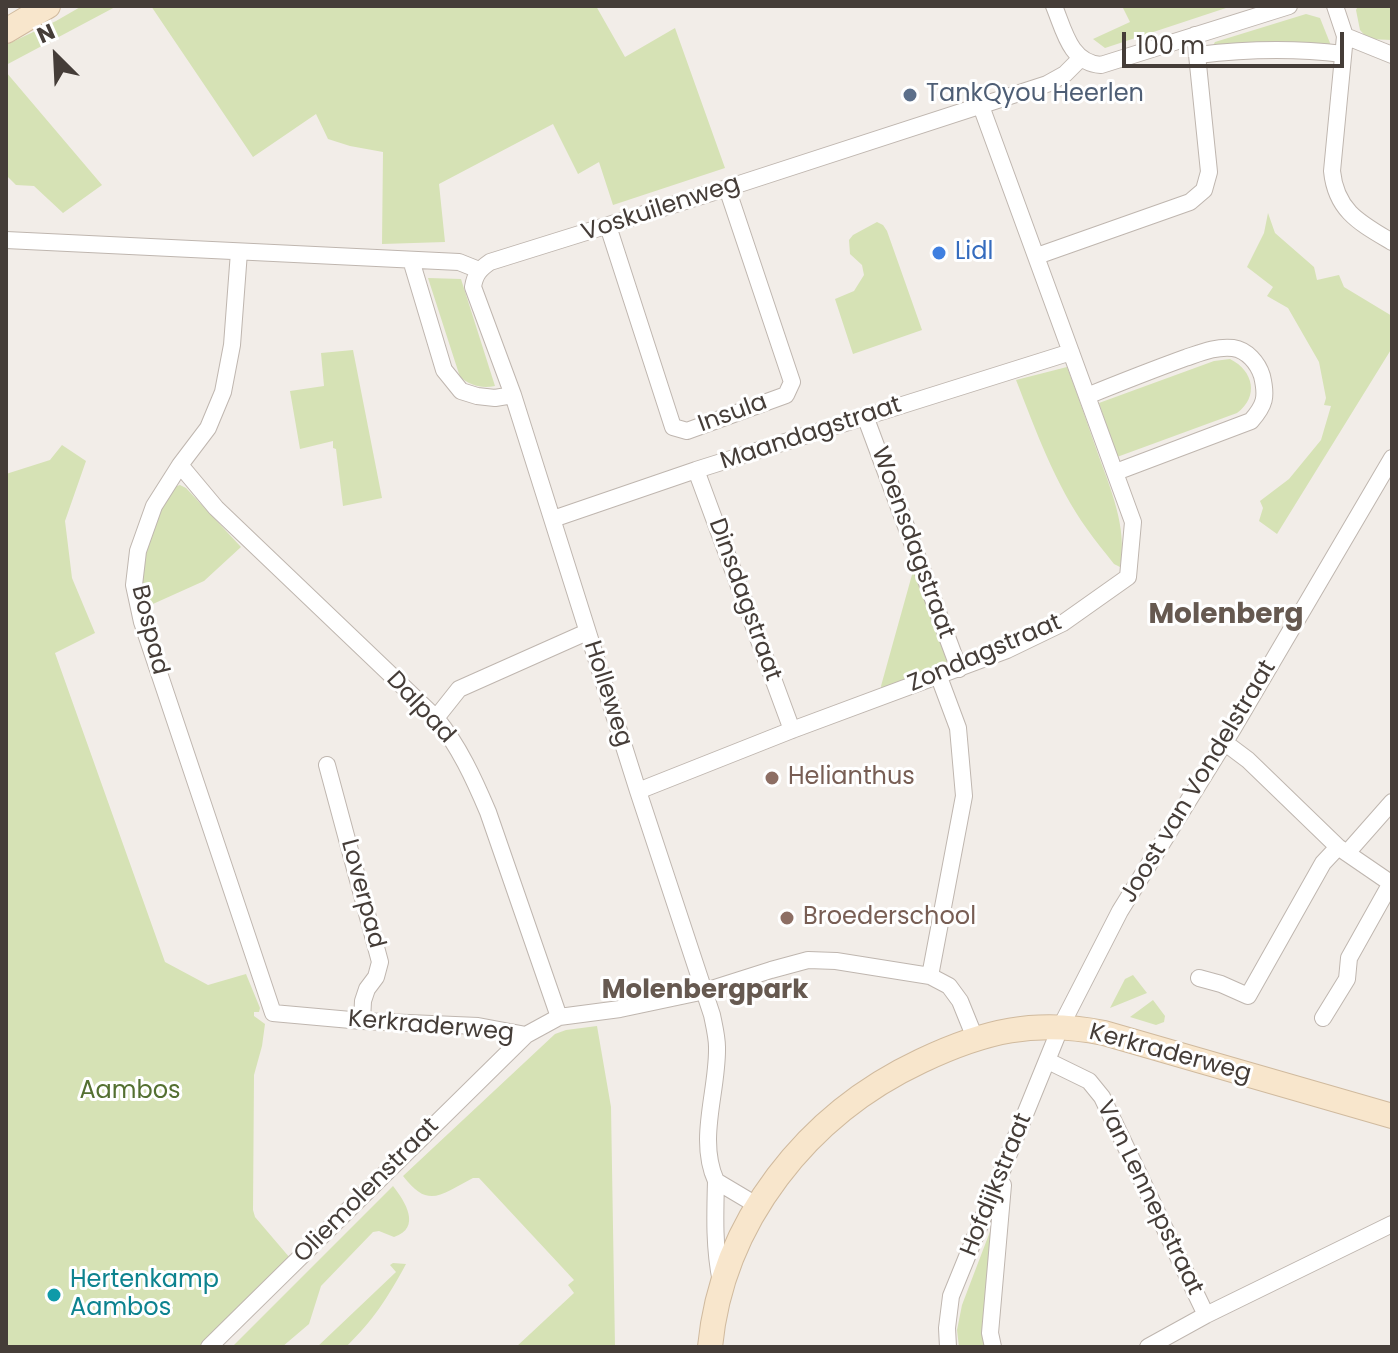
<!DOCTYPE html>
<html>
<head>
<meta charset="utf-8">
<style>
  body { margin:0 }
  #map { position:relative; width:1398px; height:1353px; overflow:hidden; background:#f2ede8; font-family:Poppins,sans-serif }
  canvas { display:block }
  .frame { position:absolute; inset:0; border:8px solid #453d38; pointer-events:none }
  .north { position:absolute; left:16px; top:16px; width:80px; height:80px; -webkit-text-stroke:6px #fff; paint-order:stroke; rotate:336deg; font-size:22px; font-weight:700; line-height:32px; text-align:center; color:#453d38 }
  .north::after { content:''; display:block; margin:auto; width:28px; height:36px; background:#453d38; clip-path:polygon(50% 0,100% 100%,50% 72%,0 100%) }
  .scale { position:absolute; left:1122px; top:32px; width:222px; height:36px; box-sizing:border-box; border:4px solid #453d38; border-top:0; padding-left:10px; font-size:24px; line-height:28px; white-space:nowrap; color:#453d38; -webkit-text-stroke:6px #fff; paint-order:stroke }
</style>
</head>
<body>
<div id="map">
<canvas width="1398" height="1353"></canvas>
<div class="frame"></div>
<div class="north">N</div>
<div class="scale">100 m</div>
</div>
<script>
const ctx = document.querySelector('canvas').getContext('2d');
ctx.lineJoin = 'round';
function fill(path, color) { ctx.fillStyle = color; ctx.fill(path, 'evenodd'); }
function stroke(path, color, width, dash) { ctx.strokeStyle = color; ctx.lineWidth = width; ctx.lineCap = dash ? 'butt' : 'round'; ctx.setLineDash(dash || []); ctx.stroke(path); }
function label(font, color, halo, rows, align = 'center') {
  ctx.font = font + ' Poppins,sans-serif'; ctx.lineWidth = 6; ctx.setLineDash([]); ctx.textBaseline = 'middle'; ctx.strokeStyle = halo; ctx.fillStyle = color; for (const [text, x, y, turn = 0] of rows) {
    ctx.save(); ctx.translate(x, y); ctx.rotate((+turn || 0) * Math.PI / 180); ctx.textAlign = isNaN(turn) ? turn : align; if (halo) ctx.strokeText(text, 0, 0); ctx.fillText(text, 0, 0); ctx.restore();
  }
}
const green = new Path2D(`
  M 82,6 L 117,6 L 6,65 L 6,45 L 56,21 Z
  M 151,6 L 596,6 L 625,57 L 675,28 L 725,168 L 613,205 L 599,162 L 578,174 L 553,124 L 439,184 L 445,242 L 382,244 L 383,152 L 350,146 L 328,139 L 316,114 L 253,157 Z
  M 1122,6 L 1232,6 L 1105,48 L 1093,39 L 1130,22 Z
  M 1358,6 L 1392,6 L 1392,40 L 1368,39 L 1360,30 L 1356,10 Z
  M 1306,14 L 1320,18 L 1332,48 L 1211,49 L 1215,42 Z
  M 6,72 L 102,185 L 63,213 L 34,186 L 16,185 L 6,175 Z
  M 1268,213 L 1275,233 L 1314,267 L 1317,280 L 1339,275 L 1344,287 L 1392,316 L 1392,348 L 1277,534 L 1259,521 L 1263,508 L 1260,501 L 1289,479 L 1321,440 L 1331,406 L 1324,405 L 1326,398 L 1319,362 L 1288,308 L 1267,296 L 1273,287 L 1247,267 L 1264,233 Z
  M 877,222 L 883,225 L 887,231 L 922,330 L 853,354 L 835,299 L 854,291 L 864,275 L 862,265 L 850,254 L 849,240 L 853,235 Z
  M 428,278 L 461,279 L 495,386 C 481,389 470,385 460,377 Z
  M 353,350 L 382,498 L 343,506 L 336,449 L 333,448 L 333,441 L 300,449 L 290,391 L 324,386 L 321,353 Z
  M 1230,359 C 1254,371 1259,397 1237,413 L 1117,457 L 1099,403 L 1214,361 Z
  M 1067,367 C 1078,395 1087,423 1097,451 C 1110,488 1128,527 1120,567 L 1114,564 C 1105,552 1095,541 1087,529 C 1055,484 1036,431 1016,380 Z
  M 62,445 L 86,461 L 65,521 L 72,578 L 95,633 L 55,653 L 165,962 L 208,985 L 246,974 L 260,1008 L 259,1012 L 254,1012 L 254,1016 L 265,1024 L 262,1046 L 254,1075 L 253,1210 L 255,1217 L 290,1258 L 203,1347 L 6,1347 L 6,474 L 50,460 Z
  M 180,485 L 186,488 L 241,547 L 204,581 L 144,608 C 136,560 150,528 174,487 Z
  M 915,564 L 948,665 L 883,692 L 881,686 Z
  M 1133,975 L 1147,993 L 1110,1008 L 1125,979 Z
  M 1153,1000 L 1165,1016 L 1164,1022 L 1156,1025 L 1130,1017 Z
  M 597,1026 L 611,1107 L 615,1347 L 516,1347 L 574,1293 L 568,1285 L 574,1280 L 479,1178 L 473,1178 C 441,1194 429,1210 403,1176 L 555,1034 L 566,1030 Z
  M 393,1186 C 405,1201 422,1228 394,1237 L 379,1231 L 373,1232 L 321,1286 L 309,1324 L 282,1347 L 232,1347 Z
  M 999,1208 L 985,1347 L 959,1347 L 957,1330 L 962,1305 Z
  M 393,1263 L 406,1264 C 387,1299 374,1319 346,1347 L 317,1347 L 396,1272 L 390,1265 Z`);
const street = new Path2D(`
  M 1054,6 C 1064,30 1070,63 1101,65 L 1289,6
  M 1335,6 L 1345,36 L 1332,171 C 1336,211 1360,223 1392,242
  M 1345,36 L 1392,55
  M 1198,55 C 1247,49 1294,48 1343,54
  M 608,226 L 673,427 L 687,431 L 786,395 L 792,382 L 727,188
  M 6,240 L 459,262 L 479,270
  M 239,252 L 232,345 L 223,392 L 208,428 L 180,465 L 154,506 L 138,551 L 134,585 L 142,622 L 273,1013 L 362,1021 L 478,1026 L 526,1035 L 559,1017 L 620,1009 L 705,991 L 771,970 L 808,960 L 836,961 L 930,976 L 949,986 L 960,1001 L 975,1038
  M 1037,256 L 1190,202 L 1204,190 L 1209,172 L 1195,35
  M 411,260 L 444,370 L 461,391 L 477,396 L 495,398 L 513,395
  M 1087,396 C 1119,383 1152,370 1185,358 C 1200,353 1216,346 1233,348 C 1247,350 1258,363 1262,376 C 1267,397 1265,405 1251,421 L 1116,472
  M 865,416 L 959,669
  M 180,465 L 216,508 L 436,718 C 459,746 474,779 488,812 L 559,1017
  M 696,470 L 792,730
  M 553,519 L 696,470 L 1071,352
  M 436,718 L 459,689 L 587,632
  M 1224,742 L 1248,760 L 1338,847 L 1392,884
  M 327,765 L 380,962 L 376,977 L 367,989 L 363,1001 L 362,1021
  M 638,791 L 792,730 L 1007,650 L 1063,623 L 1128,577 L 1133,522 L 981,106
  M 1347,853 L 1392,802
  M 930,976 L 964,796 L 958,728 L 939,677
  M 1199,978 L 1221,984 L 1248,996 L 1323,863 L 1338,847
  M 1323,1018 L 1347,979 L 1349,958 L 1391,883
  M 1048,1061 L 1089,1081 L 1102,1097 L 1206,1315
  M 716,1181 C 715,1216 714,1248 721,1282
  M 758,1206 L 716,1181 C 697,1139 718,1091 717,1047 C 717,1037 714,1025 712,1015 L 638,791 L 513,395 L 473,287 C 475,274 480,269 490,262 L 727,188 L 1047,84 L 1065,74 L 1081,58
  M 209,1347 L 526,1035
  M 948,1347 L 947,1328 L 951,1296 L 1061,1026 L 1120,911 L 1234,727 L 1392,458
  M 993,1347 L 990,1333 L 1003,1185
  M 1148,1347 L 1206,1315 L 1392,1224`);
const secondary = new Path2D(`
  M 6,31 L 48,6
  M 710,1347 C 722,1221 808,1114 921,1061 C 984,1031 1035,1019 1104,1033 L 1392,1116`);
const markers = [
  [910,95,8,"#5c6f8a"],
  [939,253,8,"#3f7fe0"],
  [772,778,8,"#8d6e63"],
  [787,918,8,"#8d6e63"],
  [54,1295,8,"#0f9aa8"]
];
const serviceNames = [
  ["TankQyou Heerlen",926,95]
];
const streetNames = [
  ["Voskuilenweg",661,209,-18],
  ["Insula",733,414,-20],
  ["Maandagstraat",811,434,-18],
  ["Woensdagstraat",912,543,70],
  ["Dinsdagstraat",744,600,70],
  ["Bospad",149,630,76],
  ["Zondagstraat",985,654,-23],
  ["Holleweg",607,694,72],
  ["Dalpad",420,708,47],
  ["Joost van Vondelstraat",1199,782,-59],
  ["Loverpad",362,894,75],
  ["Kerkraderweg",431,1027,5],
  ["Kerkraderweg",1170,1054,15],
  ["Hofdijkstraat",997,1185,-68],
  ["Oliemolenstraat",367,1191,-45],
  ["Van Lennepstraat",1149,1198,64]
];
const shopNames = [
  ["Lidl",955,253]
];
const educationNames = [
  ["Helianthus",788,778],
  ["Broederschool",803,918]
];
const parkNames = [
  ["Aambos",130,1092]
];
const cultureNames = [
  ["Hertenkamp",70,1281],
  ["Aambos",70,1309]
];
const neighbourhoodNames = [
  ["Molenbergpark",705,991]
];
const quarterNames = [
  ["Molenberg",1226,616]
];
fill(green, '#d6e2b5');
stroke(street, '#bfb6af', 18);
stroke(secondary, '#d0ba9e', 26);
stroke(street, '#fff', 16);
stroke(secondary, '#f8e6cc', 24);
for (const [x, y, r, color] of markers) { const dot = new Path2D(); dot.arc(x, y, r, 0, 2 * Math.PI); ctx.fillStyle = color; ctx.fill(dot); stroke(dot, '#fff', 3); }
label('24px', '#4e5e75', '#fff', serviceNames, 'left');
label('24px', '#453d38', '#fff', streetNames);
label('24px', '#366cbe', '#fff', shopNames, 'left');
label('24px', '#785e54', '#fff', educationNames, 'left');
label('24px', '#547031', '#fff', parkNames);
label('24px', '#0d838f', '#fff', cultureNames, 'left');
label('bold 26px', '#665950', '#fff', neighbourhoodNames);
label('bold 28px', '#665950', '#fff', quarterNames);
</script>
</body>
</html>
